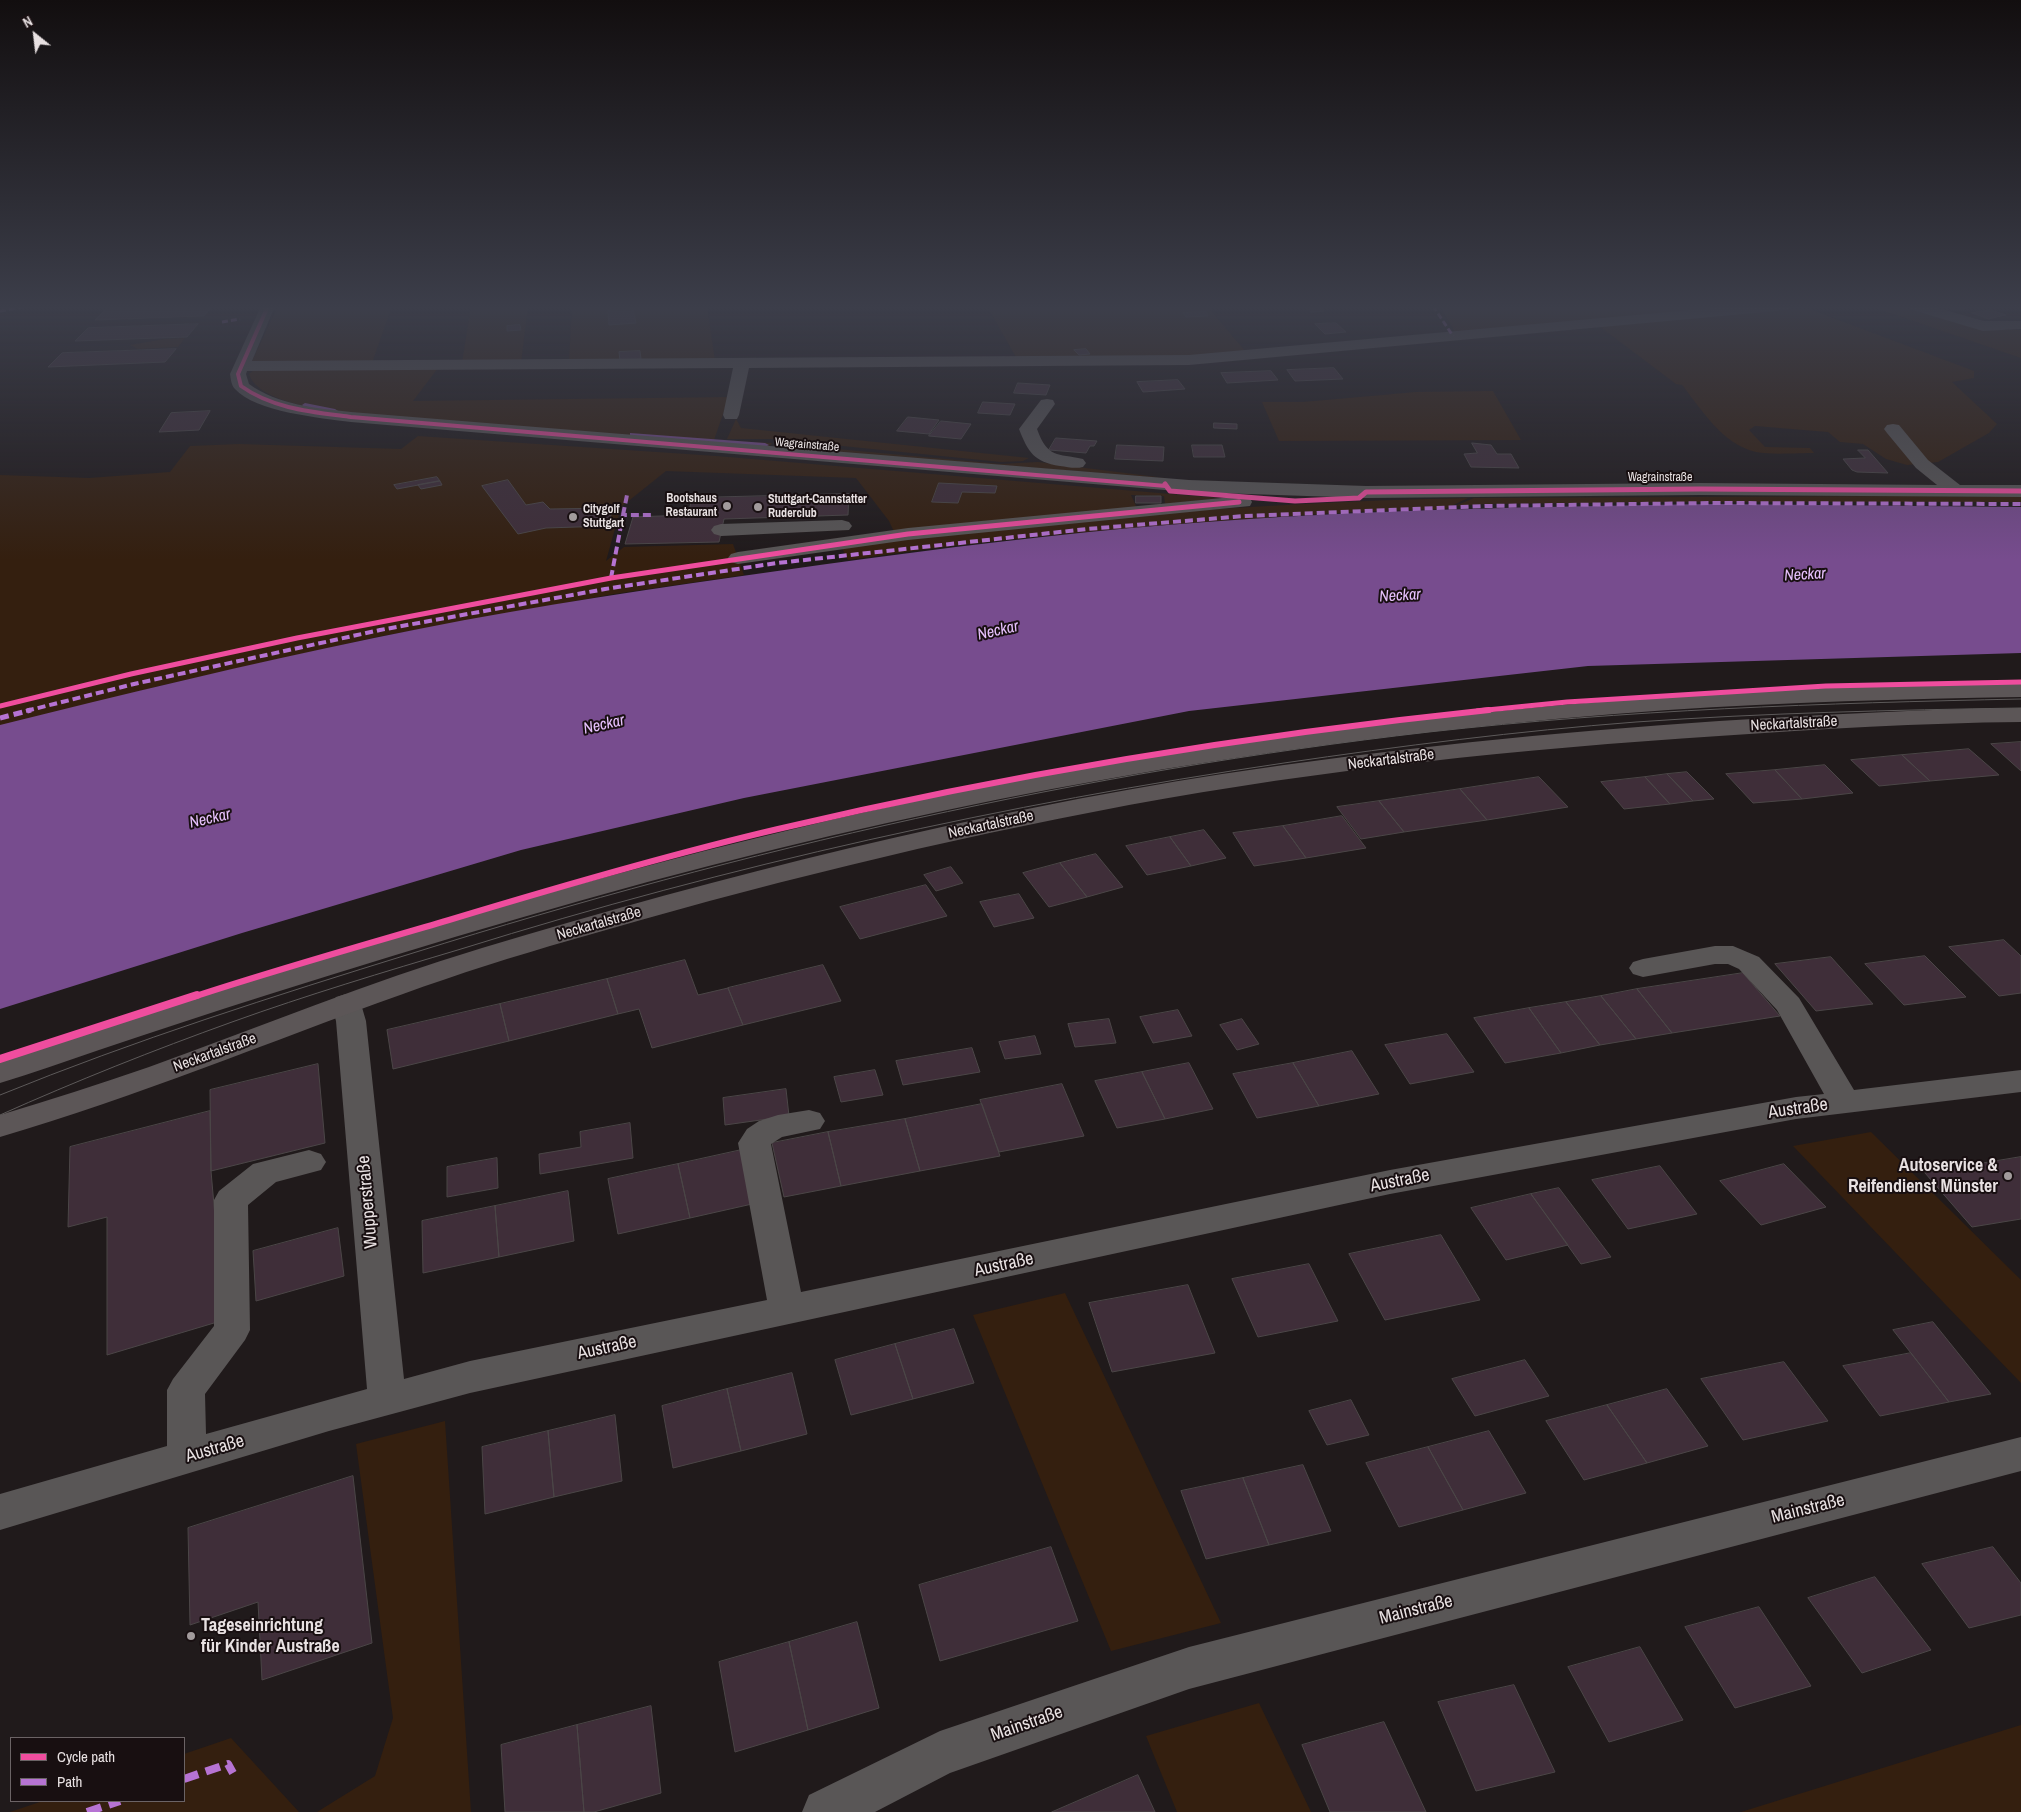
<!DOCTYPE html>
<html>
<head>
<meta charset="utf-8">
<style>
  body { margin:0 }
  #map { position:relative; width:2021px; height:1812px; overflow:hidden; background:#201a1b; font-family:"Archivo Narrow",sans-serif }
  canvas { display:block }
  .legend { position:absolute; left:10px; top:1737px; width:175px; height:65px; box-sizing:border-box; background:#180f11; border:1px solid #6b6365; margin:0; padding:6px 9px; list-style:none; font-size:15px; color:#e8e1e2 }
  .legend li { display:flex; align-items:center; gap:10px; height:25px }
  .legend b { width:25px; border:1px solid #6b6365 }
  .north { position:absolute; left:10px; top:10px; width:50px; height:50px; -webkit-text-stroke:4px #180f11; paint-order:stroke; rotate:331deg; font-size:14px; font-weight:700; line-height:20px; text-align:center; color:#e8e1e2 }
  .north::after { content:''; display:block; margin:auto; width:18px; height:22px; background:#e8e1e2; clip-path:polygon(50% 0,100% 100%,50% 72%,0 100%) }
</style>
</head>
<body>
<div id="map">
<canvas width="2021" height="1812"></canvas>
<ul class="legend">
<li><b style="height:6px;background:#ef4d9e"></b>Cycle path</li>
<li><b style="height:6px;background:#b673d3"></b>Path</li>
</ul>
<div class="north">N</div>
</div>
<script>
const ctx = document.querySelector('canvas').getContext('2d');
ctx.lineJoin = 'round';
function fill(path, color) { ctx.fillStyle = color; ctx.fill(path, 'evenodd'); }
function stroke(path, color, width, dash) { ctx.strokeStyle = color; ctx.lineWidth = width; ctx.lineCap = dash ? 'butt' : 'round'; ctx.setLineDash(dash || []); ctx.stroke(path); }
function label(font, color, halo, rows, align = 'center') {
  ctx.font = font + ' "Archivo Narrow",sans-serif'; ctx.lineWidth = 4; ctx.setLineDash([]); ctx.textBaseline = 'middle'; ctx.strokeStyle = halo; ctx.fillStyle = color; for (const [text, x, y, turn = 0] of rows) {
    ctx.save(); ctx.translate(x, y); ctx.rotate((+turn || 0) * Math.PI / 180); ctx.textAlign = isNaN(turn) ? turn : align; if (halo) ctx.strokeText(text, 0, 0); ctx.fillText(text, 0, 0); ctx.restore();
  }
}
const green = new Path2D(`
  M 278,306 L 392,306 L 372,363 L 251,363 Z
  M 471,306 L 528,306 L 521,363 L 462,363 Z
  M 572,306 L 707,306 L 715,361 L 569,362 Z
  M 987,306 L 1207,306 L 1246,352 L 1186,357 L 1017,359 Z
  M 1440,306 L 1728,306 L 1737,309 L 1456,334 Z
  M 1870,306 L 1897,306 L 1984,330 L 2021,330 L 2021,358 Z
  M 1807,308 L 1974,371 L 1974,378 L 1952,382 L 1997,424 L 1989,433 L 1938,462 L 1907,465 L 1886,459 L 1863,444 L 1840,442 L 1828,432 L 1755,426 L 1749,430 L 1765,447 L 1810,448 L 1814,453 C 1798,453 1771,455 1756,452 C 1722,444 1702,410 1682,385 L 1676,384 L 1599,326 Z
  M 185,338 L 178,347 L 138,349 L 130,345 L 164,339 Z
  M 438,368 L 413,401 L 729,397 L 714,440 L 772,443 L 769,447 L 318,410 C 298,404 256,397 249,374 L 254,370 Z
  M 1493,391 L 1521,440 L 1279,441 L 1262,402 L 1303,402 L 1416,392 Z
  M 736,419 L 741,428 L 1029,458 L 1023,461 L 1001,462 L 773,439 L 727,439 Z
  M 418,436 L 716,456 L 1219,498 L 1165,504 L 1164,496 L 1131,495 L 1140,515 C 1250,506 1359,500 1468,498 L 1445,509 C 1360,510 1275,517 1191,523 C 1076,532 962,543 848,560 L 841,546 L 897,538 L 889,521 L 856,478 L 666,471 L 621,507 L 606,561 L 624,547 L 733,544 L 744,575 L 614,594 L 377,637 L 155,687 L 0,731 L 0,475 L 89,478 L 170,472 L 190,446 L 239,444 L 401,449 Z
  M 782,444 L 1001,464 L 1038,462 L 1165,478 L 779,448 Z
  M 1909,496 L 2021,497 L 2021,502 L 1676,502 L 1485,504 L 1455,506 L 1474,498 Z
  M 1871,1132 L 2021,1280 L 2021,1383 L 1793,1146 Z
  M 1065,1293 L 1221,1623 L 1111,1651 L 973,1315 Z
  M 445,1421 L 471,1812 L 317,1812 L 375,1776 L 393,1718 L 356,1444 Z
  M 1259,1703 L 1311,1812 L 1177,1812 L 1146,1736 Z
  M 2021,1725 L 2021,1812 L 1741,1812 Z
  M 231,1738 L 299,1812 L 10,1812 L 43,1801 L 184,1801 L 184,1754 Z`);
const water = new Path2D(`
  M 1716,504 L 2021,507 L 2021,653 L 1588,666 L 1189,711 L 744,798 L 521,850 L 242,933 L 0,1009 L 0,725 C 124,694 248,664 374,638 C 493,613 614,594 735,577 C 853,560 970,544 1089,532 C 1297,511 1507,507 1716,504 Z`);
const stream = new Path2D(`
  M 305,403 L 335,409 L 338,411 L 335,413 L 303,406 L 302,405 Z
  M 630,433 L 765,443 L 769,445 L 765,447 L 633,437 L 630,437 Z`);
const building = new Path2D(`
  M 147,306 L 212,306 L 204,316 L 95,320 L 107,308 Z
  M 1306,306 L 1319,306 L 1324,311 L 1311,312 Z
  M 1944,306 L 1978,306 L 1955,310 Z
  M 633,309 L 636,323 L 609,325 L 608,311 Z
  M 1990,310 L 2006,315 L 1988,319 L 1972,313 Z
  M 1206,312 L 1208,316 L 1186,317 L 1183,313 Z
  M 1336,323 L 1346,332 L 1325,334 L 1315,324 Z
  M 198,324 L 187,337 L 75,341 L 88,328 Z
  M 520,325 L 521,330 L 507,331 L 507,326 Z
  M 176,349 L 165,362 L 48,367 L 62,353 Z
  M 1086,349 L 1090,354 L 1079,355 L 1074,350 Z
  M 640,351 L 641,359 L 620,361 L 619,352 Z
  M 1334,368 L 1343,379 L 1295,381 L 1287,370 Z
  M 1271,371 L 1278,380 L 1227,383 L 1221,373 Z
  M 1178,380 L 1185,389 L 1143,392 L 1137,382 Z
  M 1018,383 L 1050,385 L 1046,395 L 1014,393 Z
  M 983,402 L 1015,404 L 1010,415 L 978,413 Z
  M 210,411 L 199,430 L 159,432 L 171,413 Z
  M 908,417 L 939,420 L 929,434 L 897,431 Z
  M 941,421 L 971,424 L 961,439 L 929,436 Z
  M 1214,423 L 1237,424 L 1237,429 L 1214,428 Z
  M 1056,438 L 1097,441 L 1094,446 L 1090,446 L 1086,453 L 1049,450 Z
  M 1472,443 L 1491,445 L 1497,454 L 1511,454 L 1519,468 L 1471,467 L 1464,454 L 1477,453 Z
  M 1117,445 L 1164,447 L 1163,461 L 1115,459 Z
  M 1192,445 L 1222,445 L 1225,457 L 1194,457 Z
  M 1858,450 L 1868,450 L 1888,473 L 1857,472 L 1852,470 L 1843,459 L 1865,458 Z
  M 437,477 L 440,481 L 397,489 L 394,485 Z
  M 508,480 L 526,505 L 543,502 L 550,509 L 613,508 L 608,526 L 546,528 L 518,534 L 482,486 Z
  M 440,481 L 442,485 L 421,489 L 418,485 Z
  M 939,483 L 997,486 L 995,493 L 962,492 L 958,503 L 932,502 Z
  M 849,494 L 848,515 L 724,519 L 719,542 L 625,544 L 633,517 L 688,515 L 692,498 Z
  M 1136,496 L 1161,496 L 1161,503 L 1136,503 Z
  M 2021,742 L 2021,771 L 1991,744 Z
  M 1969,749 L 1999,775 L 1930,781 L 1902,755 Z
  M 1902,755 L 1930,781 L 1879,786 L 1851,760 Z
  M 1825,765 L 1853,793 L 1802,799 L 1775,770 Z
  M 1775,770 L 1802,799 L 1753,803 L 1726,774 Z
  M 1687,772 L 1714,799 L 1693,801 L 1667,774 Z
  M 1667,774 L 1693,801 L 1670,804 L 1645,777 Z
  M 1539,777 L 1568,807 L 1487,820 L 1460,789 Z
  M 1645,777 L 1670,804 L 1624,809 L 1601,782 Z
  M 1460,789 L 1487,820 L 1404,832 L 1379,801 Z
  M 1379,801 L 1404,832 L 1361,839 L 1337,807 Z
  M 1342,816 L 1366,848 L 1306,858 L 1283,826 Z
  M 1283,826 L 1306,858 L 1254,866 L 1233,833 Z
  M 1204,830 L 1226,858 L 1191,866 L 1170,837 Z
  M 1170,837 L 1191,866 L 1147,875 L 1126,846 Z
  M 1096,854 L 1123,887 L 1087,897 L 1060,863 Z
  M 1060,863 L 1087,897 L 1049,907 L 1023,873 Z
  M 951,867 L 963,883 L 936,891 L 924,875 Z
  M 926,885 L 947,916 L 860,939 L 840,907 Z
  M 1019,894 L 1034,918 L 994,927 L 980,902 Z
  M 2004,940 L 2021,956 L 2021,993 L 1999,996 L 1949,947 Z
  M 1925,956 L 1966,997 L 1904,1005 L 1865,964 Z
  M 1831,957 L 1873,1004 L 1816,1011 L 1775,964 Z
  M 685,960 L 698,995 L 728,988 L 743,1025 L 652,1048 L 639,1009 L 618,1014 L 607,979 Z
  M 823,965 L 841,1001 L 743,1025 L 728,988 Z
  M 1743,973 L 1780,1016 L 1672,1033 L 1637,989 Z
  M 607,979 L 618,1014 L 509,1041 L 500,1004 Z
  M 1637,989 L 1672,1033 L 1636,1039 L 1601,996 Z
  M 1601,996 L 1636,1039 L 1600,1045 L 1566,1002 Z
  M 1566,1002 L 1600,1045 L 1561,1053 L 1529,1008 Z
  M 500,1004 L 509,1041 L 393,1069 L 387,1030 Z
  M 1529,1008 L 1561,1053 L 1505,1063 L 1474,1018 Z
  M 1178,1010 L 1192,1036 L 1153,1043 L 1140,1017 Z
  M 1109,1019 L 1116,1043 L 1075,1047 L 1068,1024 Z
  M 1242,1019 L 1259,1044 L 1237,1050 L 1220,1025 Z
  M 1447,1034 L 1474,1072 L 1410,1084 L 1385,1045 Z
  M 1035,1036 L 1041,1054 L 1005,1059 L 999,1042 Z
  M 972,1048 L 980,1072 L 903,1085 L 896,1061 Z
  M 1352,1051 L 1379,1094 L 1319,1106 L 1293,1063 Z
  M 1189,1063 L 1213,1109 L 1165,1119 L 1142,1072 Z
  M 1293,1063 L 1319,1106 L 1257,1118 L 1233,1074 Z
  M 318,1064 L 325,1143 L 211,1171 L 210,1090 Z
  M 875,1070 L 883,1095 L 841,1102 L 834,1077 Z
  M 1142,1072 L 1165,1119 L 1117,1128 L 1095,1081 Z
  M 1062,1084 L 1084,1136 L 999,1152 L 980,1100 Z
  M 786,1089 L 789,1116 L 725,1125 L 723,1098 Z
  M 982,1104 L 1000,1156 L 920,1171 L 905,1119 Z
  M 210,1111 L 211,1171 L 224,1320 L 107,1355 L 107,1217 L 68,1227 L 70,1147 Z
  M 905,1119 L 920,1171 L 841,1186 L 828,1132 Z
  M 630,1123 L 633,1158 L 540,1174 L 539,1154 L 581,1147 L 580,1132 Z
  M 828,1132 L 841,1186 L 784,1197 L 772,1143 Z
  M 746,1149 L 761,1202 L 690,1218 L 678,1164 Z
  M 2021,1157 L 2021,1219 L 1972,1227 L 1925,1173 Z
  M 497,1158 L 498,1188 L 447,1197 L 447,1167 Z
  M 678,1164 L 690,1218 L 618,1234 L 608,1179 Z
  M 1784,1164 L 1826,1207 L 1761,1225 L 1720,1181 Z
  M 1660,1166 L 1697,1214 L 1628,1229 L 1592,1180 Z
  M 1559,1188 L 1611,1257 L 1581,1264 L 1531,1194 Z
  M 568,1191 L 574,1241 L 499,1257 L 495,1206 Z
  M 1531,1194 L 1568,1245 L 1506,1260 L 1471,1208 Z
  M 495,1206 L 499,1257 L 423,1273 L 422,1221 Z
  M 338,1228 L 344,1276 L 256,1301 L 253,1251 Z
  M 1441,1235 L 1480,1300 L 1385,1320 L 1349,1254 Z
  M 1309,1264 L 1338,1321 L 1258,1337 L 1232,1279 Z
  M 1188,1285 L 1215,1353 L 1112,1372 L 1089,1303 Z
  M 1933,1322 L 1991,1394 L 1949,1402 L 1893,1330 Z
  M 954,1329 L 974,1383 L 913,1399 L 895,1344 Z
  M 895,1344 L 913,1399 L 851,1415 L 835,1360 Z
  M 1911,1353 L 1949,1402 L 1880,1416 L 1843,1366 Z
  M 1525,1360 L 1549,1396 L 1475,1416 L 1452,1379 Z
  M 1784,1362 L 1828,1421 L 1743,1440 L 1701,1379 Z
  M 792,1373 L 807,1434 L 741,1451 L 727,1389 Z
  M 727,1389 L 741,1451 L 673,1468 L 662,1406 Z
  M 1667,1389 L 1708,1446 L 1647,1463 L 1607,1405 Z
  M 1351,1400 L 1369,1435 L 1327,1445 L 1309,1411 Z
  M 1607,1405 L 1647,1463 L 1584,1480 L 1546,1421 Z
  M 615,1415 L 622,1481 L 554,1497 L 548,1431 Z
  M 548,1431 L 554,1497 L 485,1514 L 482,1447 Z
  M 1489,1431 L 1526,1493 L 1463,1510 L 1428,1447 Z
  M 1428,1447 L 1463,1510 L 1399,1527 L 1366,1463 Z
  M 1303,1465 L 1331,1531 L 1269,1545 L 1243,1478 Z
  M 353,1476 L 372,1643 L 262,1680 L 258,1602 L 190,1625 L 188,1528 Z
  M 1243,1478 L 1269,1545 L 1206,1559 L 1181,1491 Z
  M 1051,1547 L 1078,1621 L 940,1661 L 919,1585 Z
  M 1993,1547 L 2021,1583 L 2021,1615 L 1969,1628 L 1922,1564 Z
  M 1875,1577 L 1931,1650 L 1862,1673 L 1808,1598 Z
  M 1759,1607 L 1811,1686 L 1735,1708 L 1685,1627 Z
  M 857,1622 L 879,1708 L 808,1730 L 789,1642 Z
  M 789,1642 L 808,1730 L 735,1752 L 719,1662 Z
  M 1640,1647 L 1683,1720 L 1609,1742 L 1568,1667 Z
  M 1514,1685 L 1555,1772 L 1476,1791 L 1438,1702 Z
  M 651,1706 L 661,1793 L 594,1812 L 584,1812 L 577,1725 Z
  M 1384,1722 L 1426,1812 L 1330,1812 L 1302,1745 Z
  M 577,1725 L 584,1812 L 505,1812 L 501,1745 Z
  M 1138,1775 L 1155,1812 L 1052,1812 Z`);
const minor = new Path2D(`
  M 261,306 L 275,306 L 252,361 L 1189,355 L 1736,306 L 1794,306 L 1787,310 L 1189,365 L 749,368 L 739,415 L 737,419 L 725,419 L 723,415 L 733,368 L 247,371 L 246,374 L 249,384 C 278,405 316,408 351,412 L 1189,480 L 1366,486 L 1700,483 L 1937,485 L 1916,468 L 1887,433 L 1884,429 L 1887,425 L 1893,424 L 1899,425 L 1928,460 L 1960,485 L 2021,485 L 2021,497 L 1700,495 L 1366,498 L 1189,492 L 351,422 C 321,418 255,412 235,389 C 231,385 231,379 230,374 Z
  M 1907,306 L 1931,306 L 1984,321 L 2021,321 L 2021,329 L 1983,331 L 1909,309 Z
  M 1047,399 L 1053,400 L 1055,404 L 1037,429 C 1048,459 1057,453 1083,459 L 1086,463 L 1083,467 C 1075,469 1068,467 1060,466 C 1034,462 1028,452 1019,429 L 1041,400 Z
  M 1243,496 L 1250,498 L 1252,502 L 1250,506 L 908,540 L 738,564 L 731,562 L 728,558 L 731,554 L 738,552 L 908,528 Z
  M 842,520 L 849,522 L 852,526 L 849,530 L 721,536 L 714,534 L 711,530 L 714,526 L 721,524 Z
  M 1715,946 L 1733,946 L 1759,957 L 1799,998 L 1854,1090 L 2021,1070 L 2021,1092 L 1796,1119 L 1390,1194 L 470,1393 L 329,1431 L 0,1530 L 0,1494 L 167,1446 L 167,1390 L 173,1379 L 214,1326 L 214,1200 L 219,1191 L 253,1164 L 309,1150 L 321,1154 L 326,1162 L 321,1170 L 276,1182 L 248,1205 L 250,1330 L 245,1340 L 205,1394 L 206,1434 L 367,1389 L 336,1021 L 331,1004 L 336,997 L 346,994 L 356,997 L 361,1004 L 366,1021 L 404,1379 L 470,1361 L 767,1300 L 738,1143 L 747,1129 L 759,1121 L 778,1115 L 809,1110 L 820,1113 L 825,1121 L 820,1129 L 782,1137 L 771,1144 L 801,1292 L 1390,1170 L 1796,1097 L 1824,1094 L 1777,1010 L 1739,969 L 1728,964 L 1715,964 L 1643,977 L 1633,974 L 1629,968 L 1633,962 L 1643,959 Z
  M 2021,1437 L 2021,1471 L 1189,1689 L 950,1773 L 875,1812 L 802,1812 L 809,1795 L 940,1731 L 1189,1647 Z`);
const major = new Path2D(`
  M 2021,683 L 2021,697 C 1903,699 1786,702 1668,710 C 1367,731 1069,777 776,849 C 604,891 435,942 267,995 C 210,1013 155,1031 99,1050 C 66,1061 33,1073 0,1083 L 0,1061 C 339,950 680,846 1030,777 C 1115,760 1201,747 1286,736 C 1430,717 1575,702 1720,693 C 1820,687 1921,685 2021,683 Z
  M 2021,708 L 2021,722 C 1920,723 1820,729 1719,736 C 1521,749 1324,769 1129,805 C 941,840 755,886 571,940 C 515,956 458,974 403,994 C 268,1042 137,1097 0,1137 L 0,1115 C 50,1100 100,1084 149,1067 C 260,1027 369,982 482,948 C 724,875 972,813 1222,774 C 1387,749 1553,732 1719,721 C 1820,715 1920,709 2021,708 Z`);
const tram = new Path2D(`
  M 0,1095 C 135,1040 274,996 413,953 C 745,849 1083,772 1429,732 C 1625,710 1823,703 2021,699
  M 0,1115 C 76,1081 154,1050 232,1022 C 307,995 384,972 461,949 C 730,865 1005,804 1284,763 C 1400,746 1518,731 1636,722 C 1764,713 1892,710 2021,708`);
const quietFar3 = new Path2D(`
  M 1433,306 L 1453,336
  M 0,311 L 30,306
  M 222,322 L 240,319`);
const quietFar2 = new Path2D(`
  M 623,515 L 627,495
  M 611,578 L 623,515 L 651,515
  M 26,711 L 134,684 L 380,630 L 605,589 L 777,563 L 1087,529 L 1244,516 L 1486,506 L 1714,503 L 2021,504`);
const quietFar1 = new Path2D(`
  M 0,718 L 31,710`);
const quiet = new Path2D(`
  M 184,1779 L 228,1764 L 233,1773
  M 87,1812 L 120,1801`);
const cyclewayFar3 = new Path2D(`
  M 268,306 L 238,374 L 241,386 C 273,409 313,412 351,417 L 1166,486`);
const cyclewayFar2 = new Path2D(`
  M 1165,484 L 1170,491 L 1295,501 L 1359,498 L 1366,492 L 1700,489 L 2021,491
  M 0,706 L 131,674 L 297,638 L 611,578 L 908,534 L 1239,502
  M 1477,711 L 1567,702 L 1826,686 L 2021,682`);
const cyclewayFar1 = new Path2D(`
  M 193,997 C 278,969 364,945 449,920 C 558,887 667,855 778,829 C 1011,774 1250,735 1489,710`);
const cycleway = new Path2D(`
  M 0,1059 L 197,995`);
const markers = [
  [727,506,5,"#a29b9c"],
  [758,507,5,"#a29b9c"],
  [573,517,5,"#a29b9c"],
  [2008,1176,5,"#a29b9c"],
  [191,1636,5,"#a29b9c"]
];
const farStreetnames = [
  ["Wagrainstraße",807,445,5],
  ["Wagrainstraße",1660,478]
];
const farPoinames = [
  ["Bootshaus",717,499,"right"],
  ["Restaurant",717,513,"right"],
  ["Stuttgart-Cannstatter",768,500],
  ["Ruderclub",768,514],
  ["Citygolf",583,510],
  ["Stuttgart",583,524]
];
const streetNames = [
  ["Neckartalstraße",1794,724,-3],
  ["Neckartalstraße",1391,760,-7],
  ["Neckartalstraße",991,825,-12],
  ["Neckartalstraße",599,924,-16],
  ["Neckartalstraße",215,1053,-20]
];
const waterNames = [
  ["Neckar",1805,575,-3],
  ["Neckar",1400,596,-3],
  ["Neckar",998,631,-13],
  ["Neckar",604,725,-13],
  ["Neckar",210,819,-13]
];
const nearStreetnames = [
  ["Austraße",1798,1109,-8],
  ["Austraße",1400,1181,-11],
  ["Wupperstraße",368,1202,-95],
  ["Austraße",1004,1265,-12],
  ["Austraße",607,1348,-12],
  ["Austraße",215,1449,-16],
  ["Mainstraße",1808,1509,-14],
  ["Mainstraße",1416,1610,-14],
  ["Mainstraße",1027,1724,-19]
];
const nearPoinames = [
  ["Autoservice &",1998,1166],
  ["Reifendienst Münster",1998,1187],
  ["Tageseinrichtung",201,1626,"left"],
  ["für Kinder Austraße",201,1647,"left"]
];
fill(green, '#341f0f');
fill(water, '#774c8e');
fill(stream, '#774c8e');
fill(building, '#3f2e39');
stroke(building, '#4b4647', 1);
fill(minor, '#595656');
fill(major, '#5c5657');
stroke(tram, '#5d5a5a', 1);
stroke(quietFar3, '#b673d3', 3, [6, 3]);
stroke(quietFar2, '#b673d3', 4, [8, 4]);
stroke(quietFar1, '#b673d3', 5, [9, 5]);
stroke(quiet, '#b673d3', 8, [15, 8]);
stroke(cyclewayFar3, '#ef4d9e', 4);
stroke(cyclewayFar2, '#ef4d9e', 5);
stroke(cyclewayFar1, '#ef4d9e', 6);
stroke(cycleway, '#ef4d9e', 8);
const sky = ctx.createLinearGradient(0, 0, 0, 560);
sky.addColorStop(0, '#120e0f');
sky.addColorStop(0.55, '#3c3e4a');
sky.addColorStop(1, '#3c3e4a00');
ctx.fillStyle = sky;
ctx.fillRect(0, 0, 2021, 560);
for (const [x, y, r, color] of markers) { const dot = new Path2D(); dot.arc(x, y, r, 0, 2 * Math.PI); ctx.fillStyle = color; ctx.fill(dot); stroke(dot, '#180f11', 2); }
label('12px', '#e8e1e2', '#180f11', farStreetnames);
label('bold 12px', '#e8e1e2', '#180f11', farPoinames, 'left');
label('15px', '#e8e1e2', '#180f11', streetNames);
label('italic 16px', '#e7c1fd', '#180f11', waterNames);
label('18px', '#e8e1e2', '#180f11', nearStreetnames);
label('bold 18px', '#e8e1e2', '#180f11', nearPoinames, 'right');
</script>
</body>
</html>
